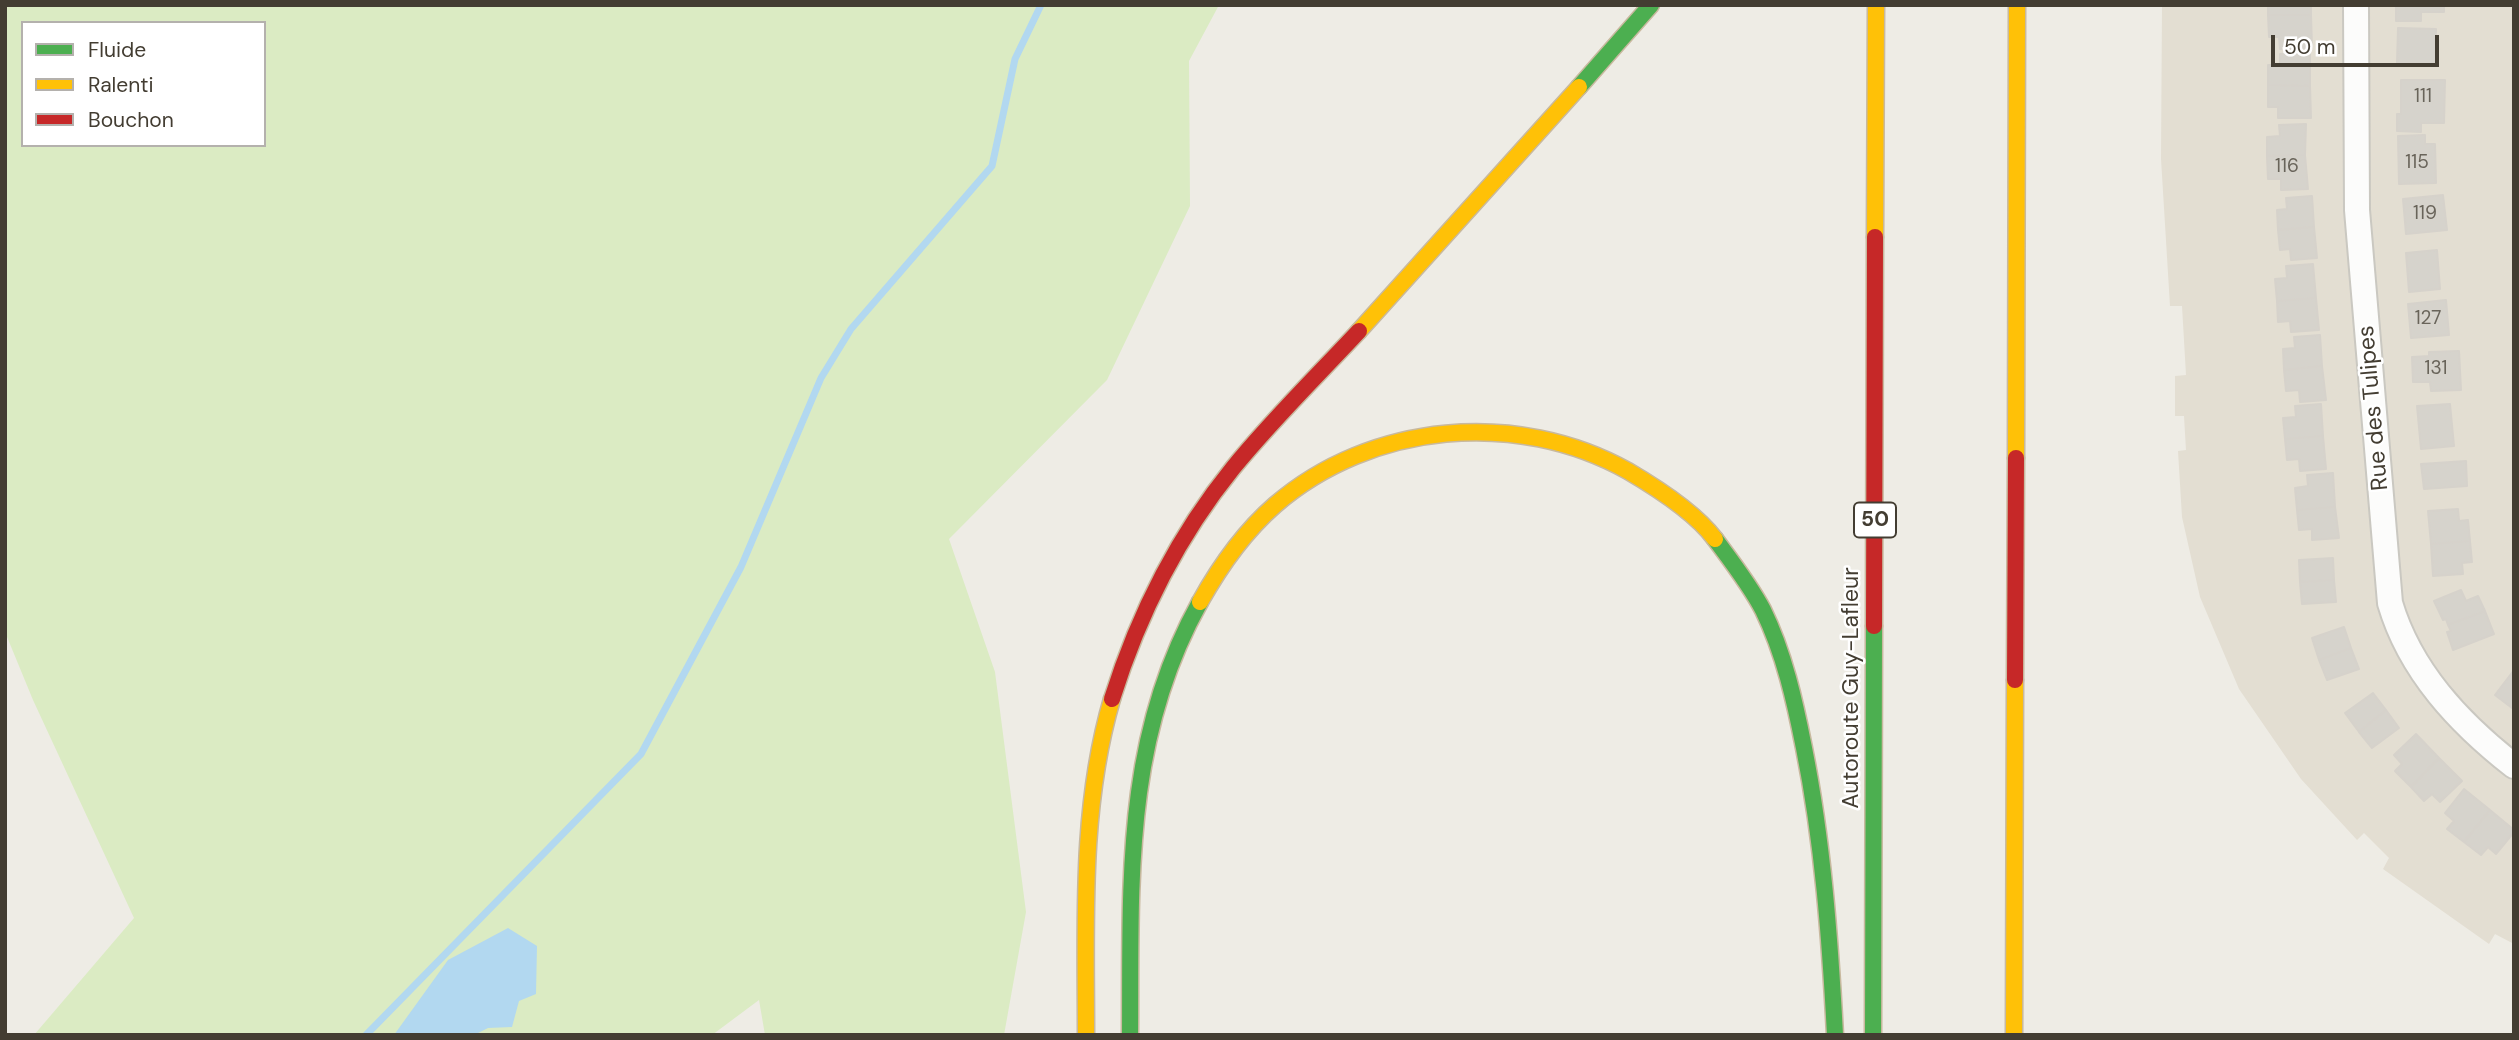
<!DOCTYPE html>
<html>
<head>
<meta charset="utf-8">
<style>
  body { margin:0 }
  #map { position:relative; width:2519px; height:1040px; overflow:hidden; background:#eeece5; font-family:"DM Sans",sans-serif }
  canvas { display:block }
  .frame { position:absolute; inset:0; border:7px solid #433d32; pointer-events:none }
  .legend { position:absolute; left:21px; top:21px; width:245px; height:126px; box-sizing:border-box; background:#fff; border:2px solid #b4b1ad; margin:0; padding:9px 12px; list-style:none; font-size:21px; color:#433d32 }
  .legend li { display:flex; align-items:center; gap:14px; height:35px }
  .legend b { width:35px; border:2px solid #b4b1ad }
  .scale { position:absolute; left:2271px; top:35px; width:168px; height:32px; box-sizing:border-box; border:4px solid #433d32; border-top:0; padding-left:9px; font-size:21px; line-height:24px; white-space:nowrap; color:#433d32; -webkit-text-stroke:5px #fff; paint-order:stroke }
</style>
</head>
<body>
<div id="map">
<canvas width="2519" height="1040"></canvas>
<div class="frame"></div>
<ul class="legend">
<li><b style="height:9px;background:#4caf50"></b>Fluide</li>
<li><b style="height:9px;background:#ffc107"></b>Ralenti</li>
<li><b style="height:9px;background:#c62828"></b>Bouchon</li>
</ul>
<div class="scale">50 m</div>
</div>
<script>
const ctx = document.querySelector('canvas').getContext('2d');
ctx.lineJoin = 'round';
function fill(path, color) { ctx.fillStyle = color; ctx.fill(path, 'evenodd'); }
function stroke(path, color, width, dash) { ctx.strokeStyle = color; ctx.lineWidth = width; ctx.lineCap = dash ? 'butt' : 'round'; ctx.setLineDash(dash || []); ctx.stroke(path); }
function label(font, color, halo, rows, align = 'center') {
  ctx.font = font + ' "DM Sans",sans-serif'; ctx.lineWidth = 5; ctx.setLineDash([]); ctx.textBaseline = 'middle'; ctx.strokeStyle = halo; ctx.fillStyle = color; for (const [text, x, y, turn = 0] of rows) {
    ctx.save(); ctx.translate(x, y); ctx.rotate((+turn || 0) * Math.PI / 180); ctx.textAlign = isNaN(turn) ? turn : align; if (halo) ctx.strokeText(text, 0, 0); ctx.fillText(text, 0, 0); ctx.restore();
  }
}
const residential = new Path2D(`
  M 2162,5 L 2514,5 L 2514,944 L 2495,934 L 2489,944 L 2383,869 L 2389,858 L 2364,833 L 2357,840 L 2301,779 L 2239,689 L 2200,597 L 2182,517 L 2178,451 L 2186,450 L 2184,416 L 2175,416 L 2175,376 L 2186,375 L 2182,306 L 2170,306 L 2161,159 Z`);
const green = new Path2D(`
  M 5,5 L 1219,5 L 1189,61 L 1190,206 L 1107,380 L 949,539 L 995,672 L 1026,912 L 1004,1035 L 765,1035 L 759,1000 L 712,1035 L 34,1035 L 134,918 L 33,700 L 5,632 ZM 23,23 L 264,23 L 264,145 L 23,145 Z`);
const water = new Path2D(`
  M 508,928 L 537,946 L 536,994 L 519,1001 L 512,1027 L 488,1028 L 474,1035 L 394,1035 L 448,960 Z`);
const stream = new Path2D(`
  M 366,1035 L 641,754 L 741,567 L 821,378 L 851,329 L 992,166 L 1015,59 L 1041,5`);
const building = new Path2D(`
  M 2268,5 L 2311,5 L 2311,15 L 2268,15 Z
  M 2396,5 L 2444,5 L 2444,12 L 2421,12 L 2421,21 L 2396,21 Z
  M 2268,15 L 2311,15 L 2312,48 L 2280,49 L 2279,37 L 2269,37 Z
  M 2398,28 L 2436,29 L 2435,64 L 2397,63 Z
  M 2310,53 L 2310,86 L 2268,85 L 2268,65 L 2280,65 L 2280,54 Z
  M 2401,80 L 2445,80 L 2444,123 L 2421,123 L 2421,132 L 2397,131 L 2397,114 L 2401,114 Z
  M 2268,85 L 2310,86 L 2311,118 L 2278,118 L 2278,107 L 2268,107 Z
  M 2306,124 L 2305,155 L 2267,156 L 2267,137 L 2280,136 L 2279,125 Z
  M 2425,135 L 2425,144 L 2435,144 L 2436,183 L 2399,184 L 2398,136 Z
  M 2305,155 L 2308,189 L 2281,190 L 2281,179 L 2268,179 L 2267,156 Z
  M 2443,195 L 2447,230 L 2406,234 L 2403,199 Z
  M 2312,196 L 2314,227 L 2278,230 L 2277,210 L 2287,209 L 2286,198 Z
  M 2314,227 L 2317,258 L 2291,260 L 2290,249 L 2280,250 L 2278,230 Z
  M 2437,250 L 2440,289 L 2409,292 L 2406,253 Z
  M 2313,264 L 2316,298 L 2277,301 L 2275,279 L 2287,278 L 2286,266 Z
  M 2316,298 L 2319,330 L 2291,332 L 2290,321 L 2278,322 L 2277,301 Z
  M 2446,300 L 2449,335 L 2411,338 L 2408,304 Z
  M 2320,335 L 2322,366 L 2284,370 L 2283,349 L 2295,348 L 2294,337 Z
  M 2459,351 L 2461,390 L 2431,391 L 2430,382 L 2413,382 L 2412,357 L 2429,356 L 2429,352 Z
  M 2322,366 L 2326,400 L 2300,402 L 2299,390 L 2286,391 L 2284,370 Z
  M 2321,404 L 2323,436 L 2285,439 L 2283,418 L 2296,417 L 2295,406 Z
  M 2450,404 L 2454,446 L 2421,449 L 2417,406 Z
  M 2323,436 L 2326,469 L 2300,471 L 2299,459 L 2287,460 L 2285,439 Z
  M 2466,461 L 2467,486 L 2424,489 L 2421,464 Z
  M 2333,473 L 2335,507 L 2297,510 L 2295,488 L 2308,486 L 2307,475 Z
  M 2335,507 L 2339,538 L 2312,540 L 2312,529 L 2299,530 L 2297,510 Z
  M 2458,509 L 2459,521 L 2468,520 L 2470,541 L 2431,544 L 2428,511 Z
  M 2470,541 L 2472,562 L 2462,563 L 2463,574 L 2433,576 L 2431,544 Z
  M 2333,558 L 2334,580 L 2300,582 L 2299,560 Z
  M 2334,580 L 2336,602 L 2302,604 L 2300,582 Z
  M 2461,590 L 2466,601 L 2478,596 L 2485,611 L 2448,625 L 2446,619 L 2443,620 L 2434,601 Z
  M 2485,611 L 2494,634 L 2453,650 L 2447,632 L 2451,631 L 2448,625 Z
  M 2344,627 L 2351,648 L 2319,660 L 2312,638 Z
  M 2351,648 L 2359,669 L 2327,680 L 2319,660 Z
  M 2514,670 L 2514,706 L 2512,708 L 2495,695 Z
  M 2373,693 L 2386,710 L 2359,732 L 2345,713 Z
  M 2386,710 L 2399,728 L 2372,748 L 2359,732 Z
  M 2416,734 L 2439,758 L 2411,787 L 2395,771 L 2402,764 L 2394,755 Z
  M 2439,758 L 2462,781 L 2440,802 L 2432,794 L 2424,801 L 2411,787 Z
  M 2464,789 L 2490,810 L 2464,842 L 2447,829 L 2454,821 L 2445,813 Z
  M 2490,810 L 2514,830 L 2514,832 L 2496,854 L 2488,847 L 2481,855 L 2464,842 Z`);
const street = new Path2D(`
  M 2356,5 L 2357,210 L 2390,603 C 2410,671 2459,723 2514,766`);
const fast = new Path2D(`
  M 1579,87 L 1651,5
  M 1715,539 C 1732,562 1750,585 1763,610 C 1784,653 1795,702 1804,748 C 1823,843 1830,939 1835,1035
  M 1130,1035 C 1131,883 1123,740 1200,602
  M 1873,1035 L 1874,626`);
const slow = new Path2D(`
  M 1875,237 L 1876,5
  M 1359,331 L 1579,87
  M 2016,458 L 2017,5
  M 1200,602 C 1220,566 1244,532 1275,505 C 1371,422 1517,409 1628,471 C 1657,488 1695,512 1715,539
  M 1086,1035 C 1086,923 1080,808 1112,699
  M 2014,1035 L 2015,680`);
const jam = new Path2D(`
  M 1874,626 L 1875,237
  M 2015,680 L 2016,458
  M 1112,699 C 1138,616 1178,536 1233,468 C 1272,420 1317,376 1359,331`);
const numberNames = [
  ["111",2423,97],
  ["115",2417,163],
  ["116",2287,167],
  ["119",2425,214],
  ["127",2428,319],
  ["131",2436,369]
];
const shields = [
  [1875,520,42]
];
const shieldNames = [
  ["50",1875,520]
];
const streetNames = [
  ["Rue des Tulipes",2374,408,-95],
  ["Autoroute Guy-Lafleur",1852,688,-90]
];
fill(residential, '#e3ded2');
fill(green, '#dbebc3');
fill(water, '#b2d8f0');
stroke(stream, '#b2d8f0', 7);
fill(building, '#d6d3cc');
stroke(building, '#d6d2cb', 2);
stroke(street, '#cac8c1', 28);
stroke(fast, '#c8b99f', 19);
stroke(slow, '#c8b99f', 19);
stroke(jam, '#c8b99f', 19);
stroke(street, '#fcfcfb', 24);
stroke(fast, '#4caf50', 16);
stroke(slow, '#ffc107', 16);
stroke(jam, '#c62828', 16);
label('19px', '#69645a', null, numberNames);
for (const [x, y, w] of shields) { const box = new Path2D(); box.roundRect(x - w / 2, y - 17.5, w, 35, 5); ctx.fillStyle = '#fff'; ctx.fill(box); stroke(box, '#433d32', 2); }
label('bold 21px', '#433d32', null, shieldNames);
label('23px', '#433d32', '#fff', streetNames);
</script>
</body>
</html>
